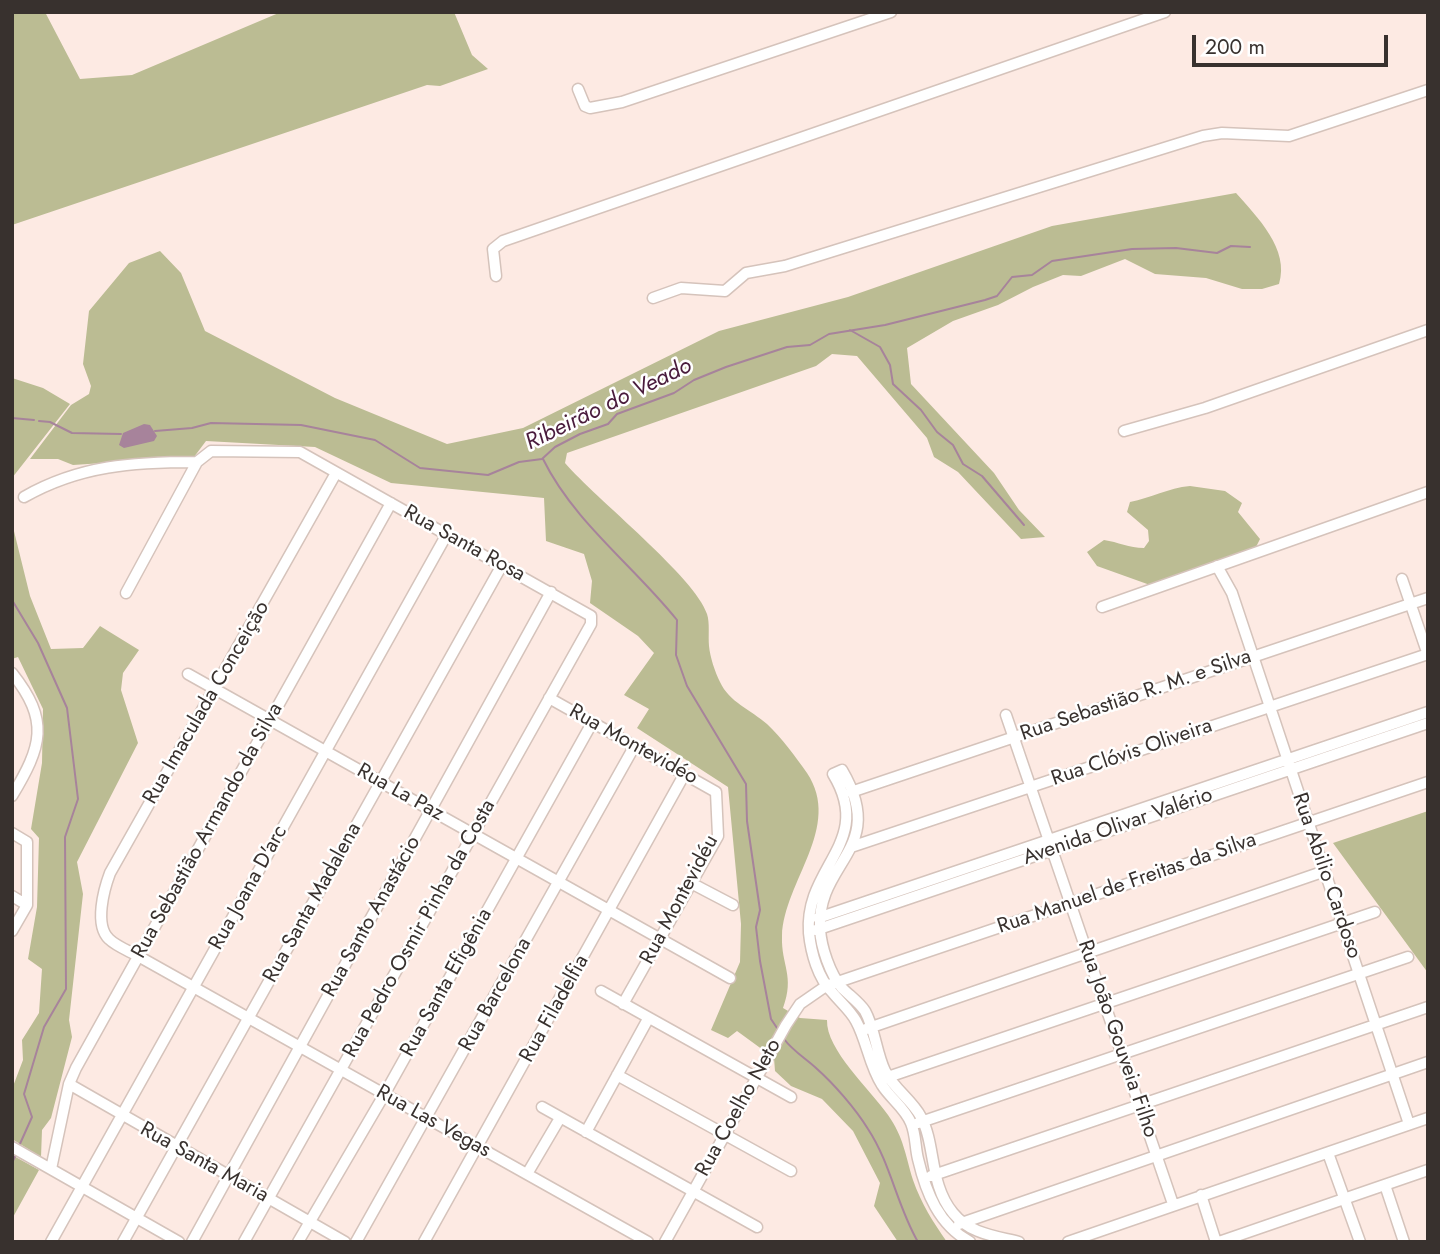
<!DOCTYPE html>
<html>
<head>
<meta charset="utf-8">
<style>
  body { margin:0 }
  #map { position:relative; width:1440px; height:1254px; overflow:hidden; background:#fdeae3; font-family:Jost,sans-serif }
  canvas { display:block }
  .frame { position:absolute; inset:0; border:14px solid #38312e; pointer-events:none }
  .scale { position:absolute; left:1192px; top:35px; width:196px; height:32px; box-sizing:border-box; border:4px solid #38312e; border-top:0; padding-left:9px; font-size:21px; line-height:24px; white-space:nowrap; color:#38312e; -webkit-text-stroke:5px #fff; paint-order:stroke }
</style>
</head>
<body>
<div id="map">
<canvas width="1440" height="1254"></canvas>
<div class="frame"></div>
<div class="scale">200 m</div>
</div>
<script>
const ctx = document.querySelector('canvas').getContext('2d');
ctx.lineJoin = 'round';
function fill(path, color) { ctx.fillStyle = color; ctx.fill(path, 'evenodd'); }
function stroke(path, color, width, dash) { ctx.strokeStyle = color; ctx.lineWidth = width; ctx.lineCap = dash ? 'butt' : 'round'; ctx.setLineDash(dash || []); ctx.stroke(path); }
function label(font, color, halo, rows, align = 'center') {
  ctx.font = font + ' Jost,sans-serif'; ctx.lineWidth = 5; ctx.setLineDash([]); ctx.textBaseline = 'middle'; ctx.strokeStyle = halo; ctx.fillStyle = color; for (const [text, x, y, turn = 0] of rows) {
    ctx.save(); ctx.translate(x, y); ctx.rotate((+turn || 0) * Math.PI / 180); ctx.textAlign = isNaN(turn) ? turn : align; if (halo) ctx.strokeText(text, 0, 0); ctx.fillText(text, 0, 0); ctx.restore();
  }
}
const forest = new Path2D(`
  M 12,12 L 45,12 L 80,79 L 132,75 L 281,12 L 454,12 L 472,55 L 488,69 L 440,86 L 427,85 L 12,225 Z
  M 1236,193 C 1257,217 1290,249 1279,284 L 1262,289 L 1242,289 L 1206,278 L 1155,274 L 1125,259 L 1081,276 L 1063,275 L 1033,287 L 998,305 L 953,321 L 907,348 L 911,384 L 994,473 L 1019,510 L 1045,537 L 1021,539 L 958,472 L 934,457 L 927,438 L 857,356 L 832,354 L 816,366 L 567,453 L 565,463 C 596,499 696,578 707,614 C 710,623 708,636 709,646 C 710,657 715,672 720,682 C 729,702 751,710 767,724 C 782,738 795,756 807,773 C 843,827 784,881 782,936 C 781,966 795,975 783,1008 L 800,1018 L 827,1020 C 826,1050 870,1089 888,1115 C 904,1138 905,1154 913,1180 C 921,1203 933,1222 947,1242 L 898,1242 L 874,1206 L 880,1183 L 853,1131 L 822,1099 L 791,1086 L 775,1071 L 774,1058 L 737,1031 L 728,1038 L 711,1030 L 740,962 L 741,924 L 728,787 L 637,728 L 649,709 L 624,695 L 654,653 L 638,636 L 590,603 L 592,581 L 584,554 L 546,541 L 544,498 L 391,483 L 315,447 L 206,441 L 194,457 L 73,465 L 58,459 L 30,459 L 71,405 L 89,394 L 91,386 L 83,364 L 89,311 L 129,263 L 160,251 L 181,273 L 205,331 L 335,398 L 447,444 L 523,428 L 719,331 L 848,297 L 1052,226 Z
  M 12,378 L 43,388 L 70,404 L 12,478 Z
  M 1190,486 L 1225,491 L 1242,503 L 1238,512 L 1260,539 L 1256,547 L 1150,585 L 1097,566 L 1087,552 L 1104,540 C 1118,542 1129,548 1144,548 L 1149,541 L 1148,530 L 1127,512 L 1130,502 C 1151,498 1168,488 1190,486 Z
  M 12,523 L 30,596 L 51,649 L 83,648 L 100,626 L 139,650 L 123,673 L 121,690 L 138,743 L 77,862 L 83,894 L 69,1020 L 72,1037 L 51,1118 L 42,1130 L 41,1157 L 12,1139 L 12,1089 L 23,1060 L 22,1040 L 39,1013 L 42,969 L 28,959 L 37,907 L 39,838 L 31,829 L 42,763 L 43,709 L 18,657 L 12,659 Z
  M 1428,811 L 1428,973 L 1333,843 Z
  M 12,1155 L 39,1170 L 12,1219 Z`);
const water = new Path2D(`
  M 144,424 L 150,425 L 157,436 L 154,441 L 124,448 L 119,445 L 123,433 Z`);
const stream = new Path2D(`
  M 850,330 L 880,347 L 890,365 L 893,384 L 921,410 L 937,432 L 953,445 L 963,464 L 982,476 L 1024,525
  M 12,418 L 34,420
  M 39,421 L 50,422 L 72,433 L 121,434
  M 155,431 L 192,428 L 211,423 L 301,425 L 375,440 L 420,468 L 488,475 L 519,462 L 542,459 L 555,447 L 580,434 L 608,424 L 617,414 L 674,393 L 694,380 L 726,367 L 787,347 L 810,345 L 829,334 L 885,325 L 985,300 L 997,296 L 1012,277 L 1032,275 L 1052,261 L 1132,249 L 1176,248 L 1217,253 L 1231,246 L 1250,247
  M 543,459 C 574,522 634,566 677,620 L 676,655 L 687,686 L 746,784 L 747,821 L 760,910 L 756,927 L 760,961 L 771,1019 L 779,1031
  M 12,600 L 38,643 L 67,708 L 78,799 L 65,837 L 66,989 L 44,1027 L 24,1094 L 32,1117 L 19,1146
  M 784,1039 C 793,1051 805,1058 816,1068 C 834,1084 855,1108 868,1129 C 891,1164 897,1206 918,1242
  M 12,1163 L 16,1154`);
const minor = new Path2D(`
  M 578,89 L 585,106 L 590,108 L 622,102 L 891,12
  M 496,276 L 493,249 L 503,241 L 1165,12
  M 653,298 L 681,288 L 725,291 L 746,273 L 785,266 L 1203,136 L 1222,133 L 1289,136 L 1428,90
  M 1124,431 L 1205,408 L 1428,330
  M 336,473 L 110,873 C 104,889 94,925 109,939 C 116,946 129,951 138,956 L 648,1242
  M 24,497 C 80,465 134,462 197,462
  M 1217,566 L 1232,593 L 1409,1124
  M 1402,579 L 1428,655
  M 126,593 L 197,462 L 211,451 L 300,452 L 591,616 L 591,624 L 244,1242
  M 1102,607 L 1428,492
  M 12,673 C 50,721 42,746 12,796
  M 188,674 L 730,978
  M 549,698 L 716,792 L 718,836 L 623,1004
  M 1006,715 L 1173,1204
  M 851,792 L 1428,598
  M 12,833 L 27,842 L 27,905 L 12,931
  M 851,847 L 1428,654
  M 691,883 L 733,905
  M 12,896 L 27,905
  M 818,918 L 1428,712
  M 816,930 L 1428,723
  M 601,991 L 791,1097
  M 866,1029 L 1325,871
  M 617,1075 L 791,1171
  M 885,1078 L 1375,912
  M 69,1084 L 345,1242
  M 542,1107 L 757,1227
  M 918,1123 L 1408,957
  M 586,1132 L 648,1019
  M 12,1147 L 179,1242
  M 1328,1153 L 1360,1242
  M 51,1169 L 69,1084 L 76,1068 L 391,503
  M 527,1174 L 560,1118
  M 931,1176 L 1428,1007
  M 1385,1185 L 1404,1242
  M 1201,1195 L 1216,1242
  M 959,1224 L 1428,1062
  M 51,1242 L 447,534
  M 123,1242 L 502,565
  M 192,1242 L 551,592
  M 298,1242 L 384,1095 L 592,723
  M 356,1242 L 634,747
  M 424,1242 L 684,775
  M 665,1242 L 786,1025 L 800,1004 L 826,986 L 1428,782
  M 970,1242 C 939,1225 926,1193 918,1159 C 915,1147 916,1135 911,1123 C 905,1108 890,1098 882,1085 C 869,1065 867,1041 856,1021 C 850,1010 840,1002 832,992 C 818,978 811,953 809,933 C 804,866 875,843 833,774 L 842,770 C 889,850 816,861 820,929 C 821,947 830,974 842,988 C 850,996 859,1002 865,1011 C 875,1029 876,1052 885,1071 C 894,1089 912,1100 921,1117 C 936,1145 929,1184 953,1213 C 970,1234 995,1236 1019,1242
  M 1068,1242 L 1428,1118
  M 1219,1242 L 1428,1170`);
const streetNames = [
  ["Rua Santa Rosa",464,544,29],
  ["Rua Sebastião R. M. e Silva",1136,696,-19],
  ["Rua Imaculada Conceição",207,703,-60],
  ["Rua Montevidéo",633,745,29],
  ["Rua Clóvis Oliveira",1132,753,-19],
  ["Rua La Paz",400,793,29],
  ["Avenida Olivar Valério",1118,827,-19],
  ["Rua Sebastião Armando da Silva",208,831,-61],
  ["Rua Abilio Cardoso",1326,876,71],
  ["Rua Manuel de Freitas da Silva",1127,884,-19],
  ["Rua Joana D'arc",249,888,-61],
  ["Rua Montevidéu",680,900,-62],
  ["Rua Santa Madalena",313,903,-61],
  ["Rua Santo Anastácio",372,917,-61],
  ["Rua Pedro Osmir Pinha da Costa",420,929,-61],
  ["Rua Santa Efigênia",447,983,-61],
  ["Rua Barcelona",496,995,-61],
  ["Rua Filadelfia",555,1009,-61],
  ["Rua João Gouveia Filho",1117,1039,71],
  ["Rua Coelho Neto",739,1108,-61],
  ["Rua Las Vegas",433,1122,29],
  ["Rua Santa Maria",204,1163,29]
];
const waterNames = [
  ["Ribeirão do Veado",609,405,-26]
];
fill(forest, '#bbbc93');
fill(water, '#a7839b');
stroke(stream, '#a7839b', 2);
stroke(minor, '#d5c3bb', 13);
stroke(minor, '#fff', 10);
label('21px', '#38312e', '#fff', streetNames);
label('italic 23px', '#491b3c', '#fff', waterNames);
</script>
</body>
</html>
